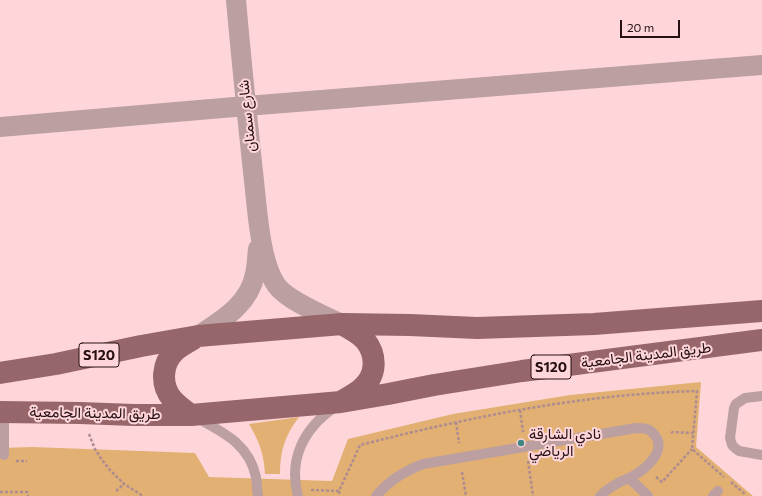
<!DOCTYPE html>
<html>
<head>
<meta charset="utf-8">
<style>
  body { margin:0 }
  #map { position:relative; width:762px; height:496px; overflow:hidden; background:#fed6da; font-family:Commissioner,sans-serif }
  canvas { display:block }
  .scale { position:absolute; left:620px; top:20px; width:60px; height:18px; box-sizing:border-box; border:2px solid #261013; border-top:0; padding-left:5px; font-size:12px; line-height:14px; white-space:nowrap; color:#261013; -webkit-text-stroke:3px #fed6da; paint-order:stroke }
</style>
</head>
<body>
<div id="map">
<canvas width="762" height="496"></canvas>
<div class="scale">20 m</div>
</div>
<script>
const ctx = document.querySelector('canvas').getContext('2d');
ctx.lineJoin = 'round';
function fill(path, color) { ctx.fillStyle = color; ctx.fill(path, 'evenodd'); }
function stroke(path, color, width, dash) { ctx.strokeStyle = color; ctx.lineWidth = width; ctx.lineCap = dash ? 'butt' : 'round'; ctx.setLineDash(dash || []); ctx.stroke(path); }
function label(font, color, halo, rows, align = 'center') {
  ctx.font = font + ' Commissioner,Vazirmatn,sans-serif'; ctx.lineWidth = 4; ctx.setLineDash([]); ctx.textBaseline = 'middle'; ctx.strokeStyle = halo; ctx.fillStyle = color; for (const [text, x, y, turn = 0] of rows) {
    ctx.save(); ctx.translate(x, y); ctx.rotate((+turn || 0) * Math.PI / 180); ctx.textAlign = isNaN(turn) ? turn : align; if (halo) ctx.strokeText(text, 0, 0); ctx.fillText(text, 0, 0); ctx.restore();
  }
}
const green = new Path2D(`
  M 701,382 L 696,447 L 753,496 L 0,496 L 0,448 L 32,447 L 195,453 L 209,477 L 332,481 L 348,439 L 453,414 L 570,395 Z
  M 299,417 C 285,435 280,451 280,474 L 265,474 C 264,454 259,441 249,424 Z`);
const path = new Path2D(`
  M 520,410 L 523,432
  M 456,422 L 459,443
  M 671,433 L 673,432 L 693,433
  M 89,434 L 95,449 L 102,460 L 110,470 L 124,484 L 143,496
  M 16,461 L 27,461
  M 528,461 L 533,496
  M 462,472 L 466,496
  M 656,477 L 662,482 L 692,449
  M 731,482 L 746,495
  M 311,490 L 339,491 L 360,445 C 470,417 583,394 697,391 L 692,449 L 724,477
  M 116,491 L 124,484
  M 339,491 L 340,496
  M 0,492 L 27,492 L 28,496`);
const service = new Path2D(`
  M 762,396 L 745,398 L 736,404 L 734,408 L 730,438 L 732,445 L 735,448 L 739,451 L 762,455
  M 197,418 C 224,433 249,444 256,477 C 257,483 257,490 258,496
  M 4,455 L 4,412
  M 629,478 L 648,496
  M 298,496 C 288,459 304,428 335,407
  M 376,496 C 390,480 403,472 423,464 L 636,428 C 643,428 648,428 653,433 C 670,450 644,471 629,478 C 625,480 621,481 618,483 C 611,487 605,491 600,496
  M 713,496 L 718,491`);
const minor = new Path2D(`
  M 236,0 C 241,57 247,115 253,172 C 257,203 259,262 277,286 C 288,301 325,316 342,324
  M 0,127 L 246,106 L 762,65
  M 198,336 C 222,320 249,305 255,274 C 257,265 257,257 258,249`);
const primary = new Path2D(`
  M 342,324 C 350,329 359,333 365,340 C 377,355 377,375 362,388 C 357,393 350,396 344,400
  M 0,373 L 56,364 L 141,346 L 198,336 L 342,324 L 410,325 L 477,328 L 594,324 L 762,311
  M 0,412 L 80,413 L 134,415 L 191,415 L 341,402 L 388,394 L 434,385 L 522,371 L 762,340
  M 191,415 C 184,410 177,405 172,399 C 160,384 162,363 175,351 C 180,346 187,343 193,339`);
const markers = [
  [521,443,4,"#408885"]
];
const shields = [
  [99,355,40],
  [551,367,40]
];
const shieldNames = [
  ["S120",99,355],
  ["S120",551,367]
];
const streetNames = [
  ["شارع سمنان",247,116,-96],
  ["طريق المدينة الجامعية",646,355,-7],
  ["طريق المدينة الجامعية",95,413,1]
];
const poiNames = [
  ["نادي الشارقة",529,434],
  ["الرياضي",529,451]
];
fill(green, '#e1b072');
stroke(path, '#ae8c90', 2.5, [3, 2]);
stroke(service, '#bb9fa1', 10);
stroke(minor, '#bb9fa1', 20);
stroke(primary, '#97666b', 22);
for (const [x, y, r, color] of markers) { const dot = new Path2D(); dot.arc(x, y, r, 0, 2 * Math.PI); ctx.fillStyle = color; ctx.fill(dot); stroke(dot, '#fed6da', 1.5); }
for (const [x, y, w] of shields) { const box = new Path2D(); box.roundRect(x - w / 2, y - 12, w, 24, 3); ctx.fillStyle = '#fed6da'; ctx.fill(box); stroke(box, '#261013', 1); }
label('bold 14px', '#261013', null, shieldNames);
label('15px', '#261013', '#fed6da', streetNames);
label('15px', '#261013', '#fed6da', poiNames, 'left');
</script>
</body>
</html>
